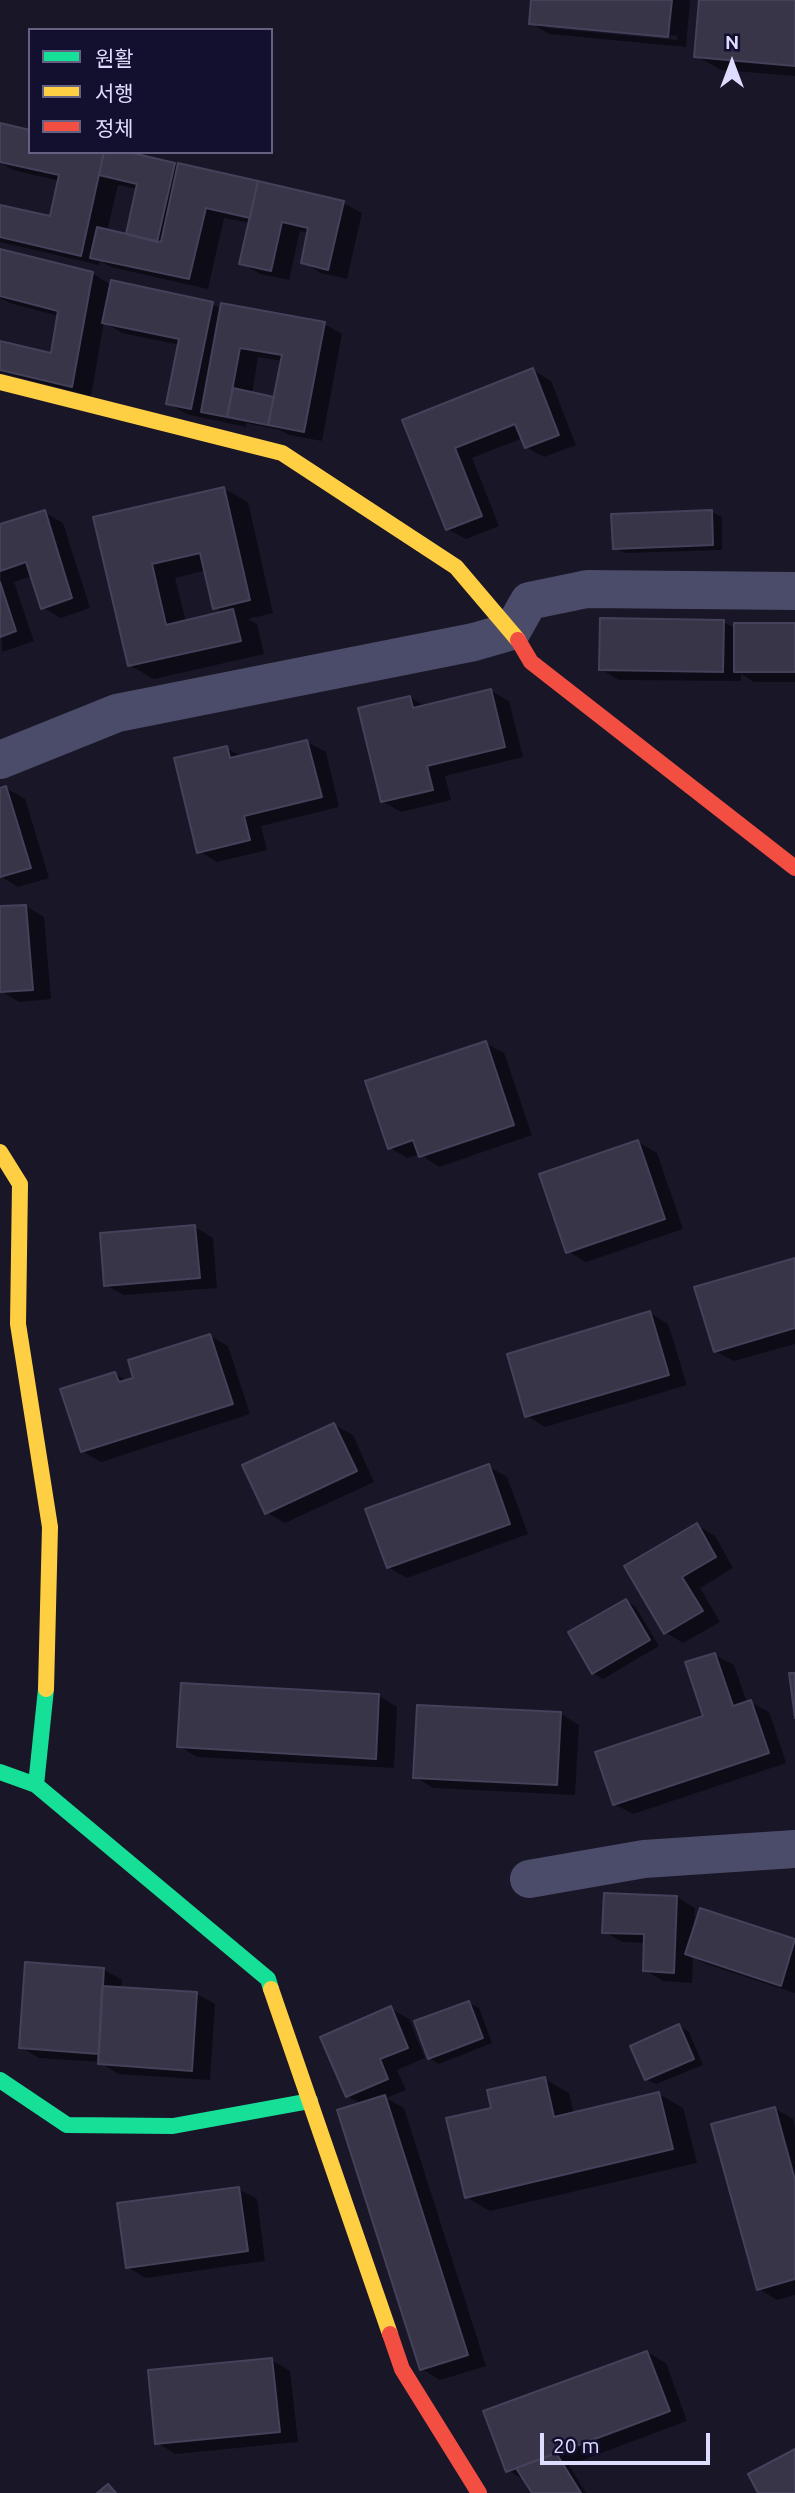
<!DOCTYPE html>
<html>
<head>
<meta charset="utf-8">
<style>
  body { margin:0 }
  #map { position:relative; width:795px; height:2493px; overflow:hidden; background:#191628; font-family:Ubuntu,"Noto Sans KR",sans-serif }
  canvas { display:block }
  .legend { position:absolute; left:28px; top:28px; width:245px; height:126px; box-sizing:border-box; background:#130f2f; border:2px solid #656182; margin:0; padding:9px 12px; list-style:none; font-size:21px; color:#dfddff }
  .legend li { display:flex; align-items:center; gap:14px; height:35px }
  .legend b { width:35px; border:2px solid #656182 }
  .north { position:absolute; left:697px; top:28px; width:70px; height:70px; -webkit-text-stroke:5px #130f2f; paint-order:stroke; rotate:0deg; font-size:19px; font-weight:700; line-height:28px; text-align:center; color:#dfddff }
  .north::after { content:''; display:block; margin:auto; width:24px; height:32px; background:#dfddff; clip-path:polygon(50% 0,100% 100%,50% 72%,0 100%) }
  .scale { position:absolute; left:540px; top:2433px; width:170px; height:32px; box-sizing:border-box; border:4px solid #dfddff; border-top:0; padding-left:9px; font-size:21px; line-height:24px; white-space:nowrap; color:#dfddff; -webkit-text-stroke:5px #130f2f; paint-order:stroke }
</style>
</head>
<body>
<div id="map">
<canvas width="795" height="2493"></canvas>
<ul class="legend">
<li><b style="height:9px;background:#16e098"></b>원활</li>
<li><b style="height:9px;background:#ffcf43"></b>서행</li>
<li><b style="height:9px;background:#f24e42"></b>정체</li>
</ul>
<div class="north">N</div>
<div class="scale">20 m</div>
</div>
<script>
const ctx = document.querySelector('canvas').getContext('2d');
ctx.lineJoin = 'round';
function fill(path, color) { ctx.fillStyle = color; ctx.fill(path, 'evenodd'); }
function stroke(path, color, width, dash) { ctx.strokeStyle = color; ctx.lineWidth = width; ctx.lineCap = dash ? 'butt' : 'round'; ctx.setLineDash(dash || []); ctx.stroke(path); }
const shadow = new Path2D(`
  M 533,0 L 690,0 L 686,47 L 549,34 L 531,23 ZM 548,24 L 677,36 L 677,40 L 548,28 Z
  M 701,0 L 795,0 L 795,76 L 721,70 L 696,56 Z
  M 0,134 L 30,152 L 119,152 L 343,203 L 362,213 L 347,279 L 321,273 L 303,262 L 309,233 L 300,231 L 289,280 L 260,274 L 241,263 L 250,223 L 224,218 L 208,289 L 111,267 L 100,261 L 99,265 L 0,242 L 0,207 L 51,218 L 60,181 L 13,170 L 0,163 ZM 118,185 L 138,189 L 128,236 L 107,231 Z
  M 0,256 L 92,273 L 111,285 L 212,304 L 222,309 L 324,324 L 342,334 L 322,441 L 289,435 L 280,430 L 246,423 L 246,427 L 186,414 L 168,403 L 180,345 L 122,333 L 104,322 L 91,396 L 0,372 L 0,340 L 52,355 L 59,316 L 10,303 L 0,298 ZM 258,357 L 283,361 L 275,399 L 252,394 Z
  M 533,370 L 551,381 L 576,445 L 544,457 L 526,447 L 523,438 L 472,458 L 499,526 L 466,539 L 447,529 L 405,421 Z
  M 223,488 L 248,502 L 273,613 L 248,619 L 257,624 L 264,654 L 154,679 L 129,665 L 95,518 ZM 206,570 L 215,607 L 224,613 L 186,622 L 175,578 Z
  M 44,512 L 63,523 L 90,608 L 61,618 L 42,607 L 32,576 L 14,582 L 34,641 L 2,652 L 0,526 Z
  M 712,512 L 722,517 L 722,550 L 624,553 L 615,548 Z
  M 723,622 L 736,629 L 795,625 L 795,682 L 754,682 L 741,674 L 741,681 L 619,680 L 600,669 Z
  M 491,691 L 509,701 L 523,757 L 445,776 L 451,800 L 401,812 L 382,801 L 410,697 L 426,707 Z
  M 307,742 L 326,752 L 339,807 L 261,826 L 267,850 L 217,862 L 199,851 L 226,748 L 243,757 Z
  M 6,788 L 25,799 L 49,878 L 18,887 L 0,876 L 0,790 Z
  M 26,906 L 44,917 L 51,999 L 19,1002 L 1,991 L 0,908 Z
  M 485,1043 L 504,1053 L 532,1135 L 439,1167 L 420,1154 L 407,1158 L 389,1147 Z
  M 638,1142 L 657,1153 L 683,1229 L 586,1262 L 567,1251 Z
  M 195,1227 L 213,1238 L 217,1288 L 124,1295 L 105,1285 Z
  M 795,1259 L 795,1344 L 734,1361 L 715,1351 Z
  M 650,1313 L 668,1324 L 687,1385 L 545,1427 L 527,1416 Z
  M 210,1336 L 228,1346 L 250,1414 L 101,1462 L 82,1451 L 115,1374 L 128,1381 Z
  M 334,1425 L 353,1435 L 374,1482 L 285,1523 L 266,1512 Z
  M 488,1466 L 507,1477 L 528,1534 L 407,1578 L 388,1567 Z
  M 697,1525 L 715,1536 L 733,1568 L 700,1588 L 720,1622 L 683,1643 L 665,1632 Z
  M 626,1601 L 635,1606 L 659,1646 L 603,1679 L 593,1673 Z
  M 715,1655 L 734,1665 L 747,1703 L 750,1702 L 769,1712 L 786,1763 L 633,1814 L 614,1804 L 705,1717 Z
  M 379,1696 L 397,1707 L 394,1768 L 197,1757 L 179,1746 Z
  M 561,1714 L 579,1725 L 575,1795 L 433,1788 L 415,1777 Z
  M 677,1897 L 695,1908 L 694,1929 L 702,1910 L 795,1941 L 795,1993 L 706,1964 L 693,1957 L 692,1983 L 663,1981 L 645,1970 L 646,1943 L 623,1942 L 604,1932 Z
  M 103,1969 L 122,1980 L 121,1989 L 197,1994 L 215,2004 L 210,2080 L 118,2074 L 100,2062 L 39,2058 L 21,2047 Z
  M 469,2003 L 479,2008 L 492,2043 L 439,2064 L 429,2058 Z
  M 390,2008 L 409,2019 L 425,2058 L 397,2070 L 406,2090 L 386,2098 L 404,2108 L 486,2366 L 440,2380 L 422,2369 L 362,2104 L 347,2096 Z
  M 679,2026 L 689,2032 L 703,2065 L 656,2084 L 646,2079 Z
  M 544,2079 L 569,2093 L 574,2114 L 659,2094 L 683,2108 L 697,2163 L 490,2211 L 466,2197 L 493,2109 Z
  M 774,2108 L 793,2119 L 795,2127 L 795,2295 L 777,2300 L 759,2289 Z
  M 238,2189 L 257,2199 L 265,2261 L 146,2278 L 127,2267 Z
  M 647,2352 L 666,2363 L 687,2421 L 569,2465 L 586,2493 L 534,2493 L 527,2481 L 507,2470 Z
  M 272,2360 L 290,2371 L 298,2442 L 176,2454 L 157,2443 Z`);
const building = new Path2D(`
  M 531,0 L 672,0 L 668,37 L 529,24 Z
  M 699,0 L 795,0 L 795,66 L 694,57 Z
  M 0,123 L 30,130 L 30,152 L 104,152 L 81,256 L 0,237 L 0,205 L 50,216 L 59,175 L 0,162 Z
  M 104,152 L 128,152 L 175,163 L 157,242 L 126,234 L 137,184 L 99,175 Z
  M 178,163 L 258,181 L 250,218 L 206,208 L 189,279 L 90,258 L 97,227 L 161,242 Z
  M 258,181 L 344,201 L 328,270 L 301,263 L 308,228 L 282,222 L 271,271 L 239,264 Z
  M 0,249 L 93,272 L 72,387 L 0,370 L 0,341 L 51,353 L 58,311 L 0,296 Z
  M 111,280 L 213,302 L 191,409 L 166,404 L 179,339 L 102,323 Z
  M 221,303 L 325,322 L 304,432 L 268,425 L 282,355 L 240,348 L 227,417 L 201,412 Z
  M 533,368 L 559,435 L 525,448 L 515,424 L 455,448 L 482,516 L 446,530 L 402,420 Z
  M 233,388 L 274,397 L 268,425 L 227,417 Z
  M 224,487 L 250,600 L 213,609 L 200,553 L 152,564 L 166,625 L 233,609 L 241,641 L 128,666 L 93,517 Z
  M 45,510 L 72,598 L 41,609 L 26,562 L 0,571 L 0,524 Z
  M 712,510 L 713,545 L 613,549 L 611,514 Z
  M 0,582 L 16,631 L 0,637 Z
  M 600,618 L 724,620 L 723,672 L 599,670 Z
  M 734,623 L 795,623 L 795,672 L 734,672 Z
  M 491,689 L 505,747 L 427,766 L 433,790 L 381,802 L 358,708 L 410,696 L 413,708 Z
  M 307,740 L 322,797 L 244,816 L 250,840 L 197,853 L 174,758 L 227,746 L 230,758 Z
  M 6,786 L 31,868 L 0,877 L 0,788 Z
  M 26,905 L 33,990 L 0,992 L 0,906 Z
  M 486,1041 L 514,1125 L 419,1157 L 413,1140 L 388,1149 L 365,1081 Z
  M 638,1140 L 665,1219 L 566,1253 L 539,1174 Z
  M 195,1225 L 200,1278 L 104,1286 L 100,1233 Z
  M 795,1258 L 795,1328 L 714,1352 L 694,1287 Z
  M 650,1311 L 669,1375 L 525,1417 L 507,1354 Z
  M 210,1334 L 233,1404 L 81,1452 L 60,1389 L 115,1372 L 119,1382 L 133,1378 L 128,1360 Z
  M 334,1423 L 357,1471 L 265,1514 L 242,1465 Z
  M 489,1464 L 510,1524 L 387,1568 L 365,1509 Z
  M 697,1523 L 716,1557 L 682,1577 L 703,1611 L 664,1634 L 624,1566 Z
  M 626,1599 L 650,1640 L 592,1674 L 568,1632 Z
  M 715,1653 L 733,1706 L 751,1700 L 769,1753 L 613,1805 L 595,1752 L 703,1716 L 685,1662 Z
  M 789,1673 L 795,1673 L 795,1718 Z
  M 181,1683 L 379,1694 L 376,1759 L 177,1747 Z
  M 417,1705 L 561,1712 L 557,1785 L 413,1778 Z
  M 604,1893 L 677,1896 L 674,1973 L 643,1971 L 644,1934 L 602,1933 Z
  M 700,1908 L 795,1939 L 781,1986 L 685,1954 Z
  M 25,1962 L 104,1968 L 99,2054 L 19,2048 Z
  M 102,1986 L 197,1992 L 192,2071 L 98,2064 Z
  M 469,2001 L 483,2038 L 428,2059 L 414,2021 Z
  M 391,2006 L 408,2048 L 380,2059 L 388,2079 L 346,2097 L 320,2037 Z
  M 679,2024 L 694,2059 L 645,2080 L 630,2046 Z
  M 545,2077 L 554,2117 L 659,2092 L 673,2149 L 465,2198 L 446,2118 L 491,2108 L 487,2090 Z
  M 385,2095 L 468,2355 L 420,2370 L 337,2110 Z
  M 775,2107 L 795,2180 L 795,2279 L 757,2290 L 711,2124 Z
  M 239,2187 L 248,2251 L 126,2268 L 117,2203 Z
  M 647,2351 L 670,2411 L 506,2472 L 483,2411 Z
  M 272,2358 L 280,2432 L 155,2444 L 148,2370 Z
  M 795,2449 L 795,2493 L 758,2493 L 748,2474 Z
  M 556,2453 L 581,2493 L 532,2493 L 516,2468 Z
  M 108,2484 L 116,2493 L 97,2493 Z`);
const street = new Path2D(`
  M 0,760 L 117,713 L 474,642 L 512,631 L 529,601 L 587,589 L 795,591
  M 529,1879 L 644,1859 L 795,1849`);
const fast = new Path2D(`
  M 0,1772 L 36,1785 L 268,1979 L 271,1989
  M 36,1785 L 46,1689
  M 0,2080 L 67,2125 L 173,2126 L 310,2101`);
const slow = new Path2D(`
  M 0,382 L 282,453 L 456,567 L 518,640
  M 0,1152 L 20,1184 L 18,1324 L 50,1527 L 46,1689
  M 271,1989 L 390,2334`);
const jam = new Path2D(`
  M 518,640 L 531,662 L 795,868
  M 390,2334 L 402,2369 L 479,2493`);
fill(shadow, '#0007');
fill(building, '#383549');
stroke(building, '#45415a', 2);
stroke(street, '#4b4c69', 38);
stroke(fast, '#16e098', 16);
stroke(slow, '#ffcf43', 16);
stroke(jam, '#f24e42', 16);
</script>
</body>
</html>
